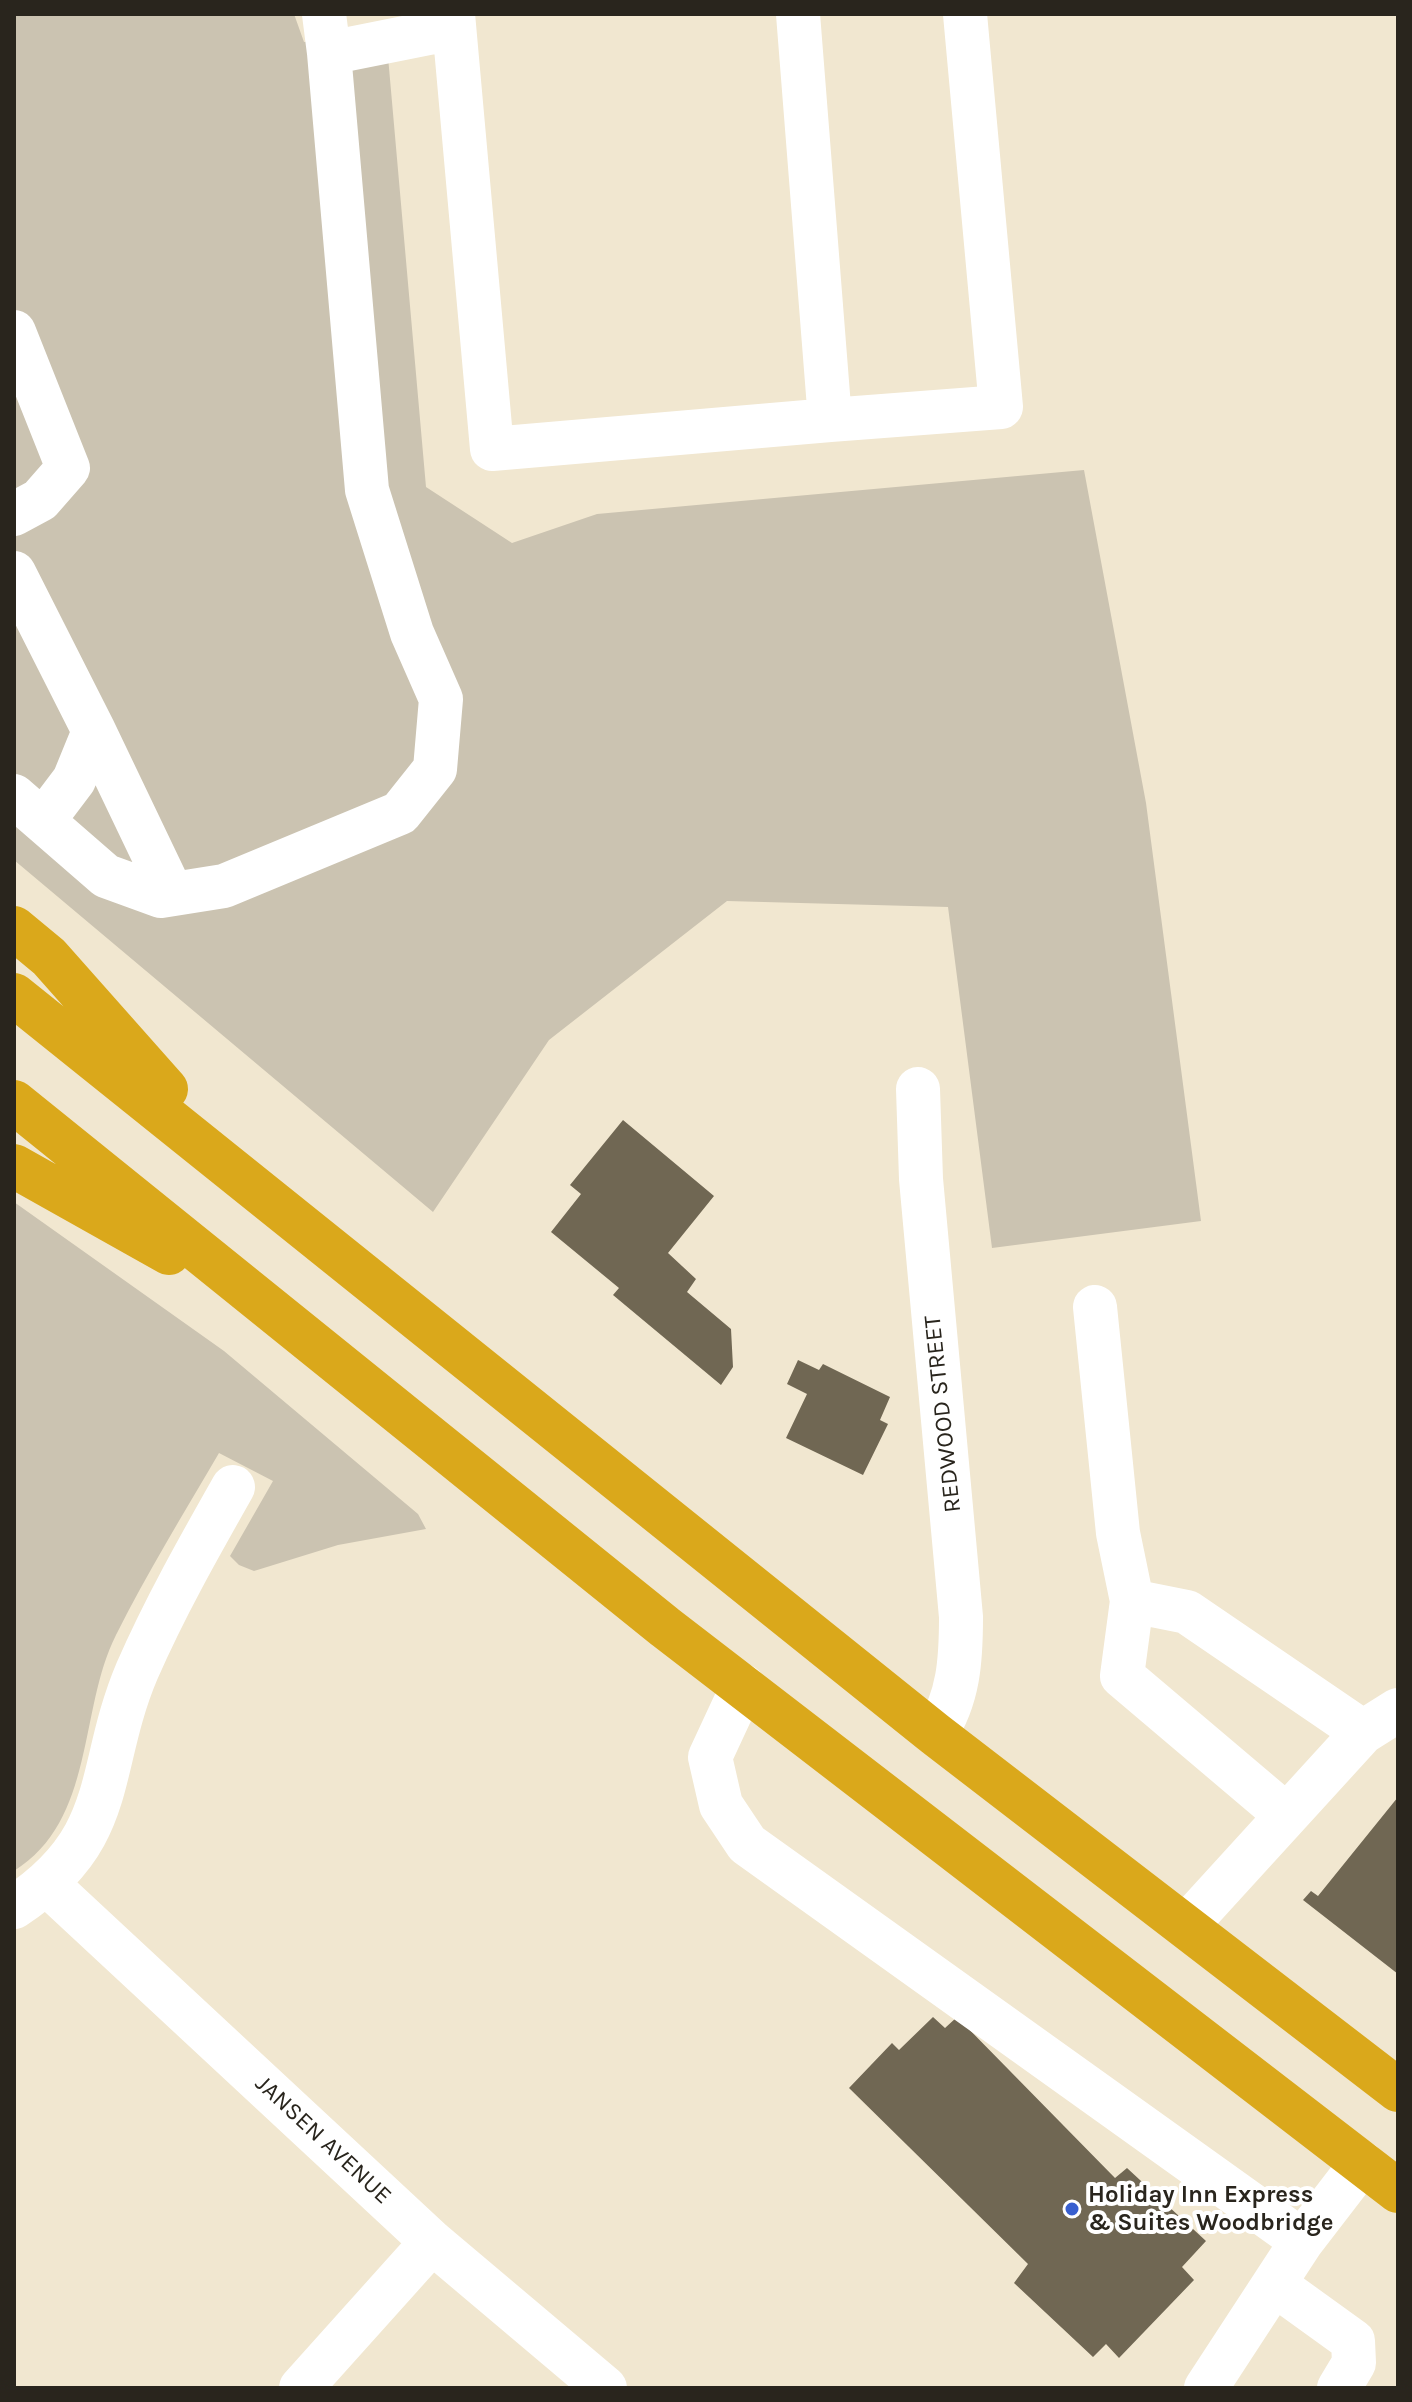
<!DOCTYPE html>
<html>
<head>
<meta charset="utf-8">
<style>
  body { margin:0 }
  #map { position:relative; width:1412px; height:2402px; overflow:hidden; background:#f1e7d0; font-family:Karla,sans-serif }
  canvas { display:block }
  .frame { position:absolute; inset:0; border:16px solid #29251d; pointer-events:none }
</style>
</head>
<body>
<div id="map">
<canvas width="1412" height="2402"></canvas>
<div class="frame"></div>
</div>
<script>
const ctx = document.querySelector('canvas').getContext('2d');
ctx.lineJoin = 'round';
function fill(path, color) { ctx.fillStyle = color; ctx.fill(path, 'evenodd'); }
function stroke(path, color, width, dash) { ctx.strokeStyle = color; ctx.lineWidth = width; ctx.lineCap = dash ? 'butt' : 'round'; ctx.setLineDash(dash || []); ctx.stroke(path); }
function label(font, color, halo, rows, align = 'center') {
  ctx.font = font + ' Karla,sans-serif'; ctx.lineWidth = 8; ctx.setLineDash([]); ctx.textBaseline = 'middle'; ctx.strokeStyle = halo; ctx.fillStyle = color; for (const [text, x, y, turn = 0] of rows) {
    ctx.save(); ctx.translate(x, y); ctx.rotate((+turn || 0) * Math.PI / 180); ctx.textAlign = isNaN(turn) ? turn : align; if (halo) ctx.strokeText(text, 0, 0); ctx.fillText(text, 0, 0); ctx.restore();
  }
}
const green = new Path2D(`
  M 14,14 L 294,14 L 304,42 L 386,34 L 426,487 L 512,543 L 597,514 L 1084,470 L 1146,803 L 1201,1221 L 992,1248 L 948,907 L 727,901 L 549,1040 L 433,1212 L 14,860 Z
  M 14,1202 L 224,1351 L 418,1514 L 426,1529 L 338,1545 L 254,1571 L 239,1565 L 230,1556 L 273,1481 L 219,1453 C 184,1513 147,1573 116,1635 C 78,1710 96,1820 14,1871 Z`);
const building = new Path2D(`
  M 623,1120 L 714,1196 L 668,1253 L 696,1279 L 687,1292 L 731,1329 L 733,1367 L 721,1385 L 613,1295 L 619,1288 L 551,1232 L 581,1194 L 570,1185 Z
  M 798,1360 L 819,1370 L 823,1364 L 890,1397 L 880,1420 L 888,1424 L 863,1475 L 786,1438 L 807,1394 L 787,1384 Z
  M 1398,1797 L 1398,1974 L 1303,1900 L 1311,1891 L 1318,1896 Z
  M 933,2017 L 945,2028 L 957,2017 L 1115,2178 L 1127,2168 L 1206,2241 L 1182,2267 L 1194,2280 L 1119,2358 L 1106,2344 L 1093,2357 L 1014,2283 L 1028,2264 L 849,2088 L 892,2043 L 899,2050 Z`);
const minor = new Path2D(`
  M 324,14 L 329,53 L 454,28
  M 453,14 L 492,449 L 830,420 L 798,14
  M 14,332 L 68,468 L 40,500 L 14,514
  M 830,420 L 1001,407 L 965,14
  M 14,573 L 94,731 L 172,894
  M 14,796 L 106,876 L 161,896 L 224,886 L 400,813 L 435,769 L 441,699 L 412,633 L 367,490 L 329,53
  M 43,821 L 74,780 L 94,731
  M 918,1089 L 921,1179 L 961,1617 C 961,1659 959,1698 935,1734
  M 1095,1307 L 1118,1533 L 1132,1601 L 1187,1612 L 1363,1732
  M 1132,1601 L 1122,1676 L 1286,1815
  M 743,1686 L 710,1757 L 721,1805 L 747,1844 L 1302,2241
  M 48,1885 L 432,2242 L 605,2388
  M 14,1907 C 120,1838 95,1770 137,1671 C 165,1607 199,1547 233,1487
  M 1186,1926 L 1363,1732 L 1398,1710
  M 1274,2284 L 1353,2341 L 1354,2363 L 1339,2388
  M 301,2388 L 432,2242
  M 1206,2388 L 1302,2241 L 1362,2163`);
const highway = new Path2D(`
  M 14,928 L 49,957 L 166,1089
  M 14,995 L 935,1734 L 1398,2090
  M 14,1102 L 665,1627 L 1398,2191
  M 14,1166 L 169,1253`);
const markers = [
  [1072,2209,8,"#385fcf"]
];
const streetNames = [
  ["REDWOOD STREET",943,1414,-96],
  ["JANSEN AVENUE",323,2140,43]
];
const poiNames = [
  ["Holiday Inn Express",1088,2195],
  ["& Suites Woodbridge",1088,2223]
];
fill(green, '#cbc3b1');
fill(building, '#706753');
stroke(minor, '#fff', 44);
stroke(highway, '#daa81b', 44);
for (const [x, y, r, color] of markers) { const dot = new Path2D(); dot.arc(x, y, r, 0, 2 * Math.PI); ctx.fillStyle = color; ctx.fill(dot); stroke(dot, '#fff', 3); }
label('24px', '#29251d', '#fff', streetNames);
label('bold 24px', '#29251d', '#fff', poiNames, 'left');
</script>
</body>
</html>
